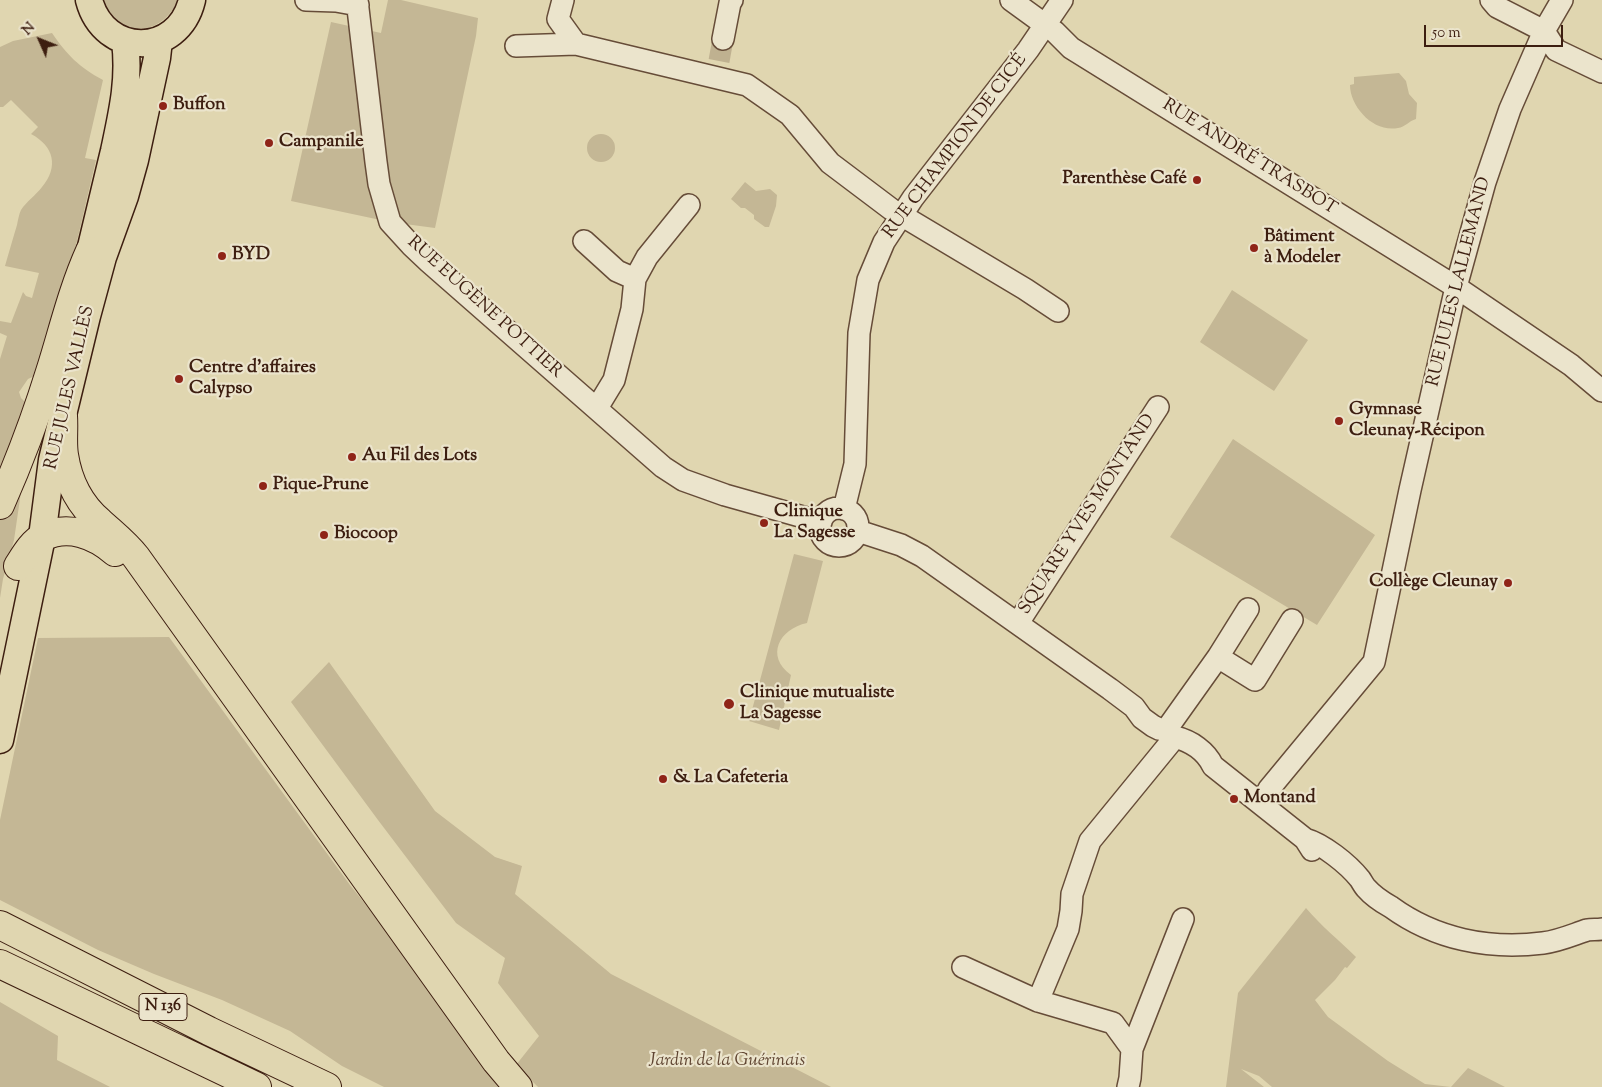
<!DOCTYPE html>
<html>
<head>
<meta charset="utf-8">
<style>
  body { margin:0 }
  #map { position:relative; width:1602px; height:1087px; overflow:hidden; background:#e0d6b0; font-family:"Sorts Mill Goudy",serif }
  canvas { display:block }
  .north { position:absolute; left:15px; top:15px; width:50px; height:50px; -webkit-text-stroke:4px #ebe4cc; paint-order:stroke; rotate:314deg; font-size:14px; font-weight:700; line-height:20px; text-align:center; color:#3d1e10 }
  .north::after { content:''; display:block; margin:auto; width:18px; height:22px; background:#3d1e10; clip-path:polygon(50% 0,100% 100%,50% 72%,0 100%) }
  .scale { position:absolute; left:1424px; top:25px; width:139px; height:22px; box-sizing:border-box; border:2px solid #3d1e10; border-top:0; padding-left:6px; font-size:15px; line-height:18px; white-space:nowrap; color:#3d1e10; -webkit-text-stroke:4px #ebe4cc; paint-order:stroke }
</style>
</head>
<body>
<div id="map">
<canvas width="1602" height="1087"></canvas>
<div class="north">N</div>
<div class="scale">50 m</div>
</div>
<script>
const ctx = document.querySelector('canvas').getContext('2d');
ctx.lineJoin = 'round';
function fill(path, color) { ctx.fillStyle = color; ctx.fill(path, 'evenodd'); }
function stroke(path, color, width, dash) { ctx.strokeStyle = color; ctx.lineWidth = width; ctx.lineCap = dash ? 'butt' : 'round'; ctx.setLineDash(dash || []); ctx.stroke(path); }
function label(font, color, halo, rows, align = 'center') {
  ctx.font = font + ' "Sorts Mill Goudy",serif'; ctx.lineWidth = 4.5; ctx.setLineDash([]); ctx.textBaseline = 'middle'; ctx.strokeStyle = halo; ctx.fillStyle = color; for (const [text, x, y, turn = 0] of rows) {
    ctx.save(); ctx.translate(x, y); ctx.rotate((+turn || 0) * Math.PI / 180); ctx.textAlign = isNaN(turn) ? turn : align; if (halo) ctx.strokeText(text, 0, 0); ctx.fillText(text, 0, 0); ctx.restore();
  }
}
const green = new Path2D(`
  M 102,0 L 178,0 C 166,29 131,41 109,14 C 106,10 104,5 102,0 Z
  M 388,0 L 401,0 L 478,18 L 476,36 L 435,228 L 390,222 L 291,201 L 331,22 L 381,33 Z
  M 52,33 C 67,55 79,67 103,80 L 85,158 L 96,160 L 62,305 L 39,374 L 28,379 L 19,392 L 21,398 L 29,406 L 0,483 L 0,359 L 7,336 L 0,333 L 0,321 L 11,323 L 23,292 L 26,296 L 32,298 L 39,273 L 5,266 C 9,252 13,238 17,225 C 18,220 19,214 21,210 C 26,202 36,195 42,187 C 59,167 54,146 31,134 L 38,127 L 11,100 L 3,107 L 0,107 L 0,47 L 13,41 Z
  M 1399,73 L 1406,81 L 1409,94 L 1417,103 L 1416,119 C 1409,121 1405,127 1398,128 C 1374,133 1350,107 1350,85 L 1354,84 L 1354,77 Z
  M587 148a14 14 0 1 1 28 0a14 14 0 1 1-28 0Z
  M 745,182 L 756,191 L 770,189 L 777,195 L 776,206 L 769,227 L 765,227 L 754,219 L 754,215 L 745,208 L 741,208 L 731,199 Z
  M 1232,290 L 1308,340 L 1274,391 L 1200,342 Z
  M 1233,439 L 1375,535 L 1317,625 L 1170,537 Z
  M 14,487 L 21,490 L 21,492 L 14,540 L 3,579 L 0,598 L 0,520 Z
  M 794,554 L 823,561 L 807,623 C 779,629 765,656 791,675 L 779,730 L 749,721 Z
  M 169,637 L 350,885 L 512,1087 L 384,1087 L 342,1066 L 290,1031 L 222,1000 L 154,974 L 98,950 L 0,900 L 0,820 L 38,638 Z
  M 329,662 L 435,811 L 495,857 L 522,866 L 515,894 L 611,974 L 831,1087 L 538,1087 L 516,1065 L 539,1036 L 498,983 L 505,958 L 456,923 L 378,820 L 291,702 Z
  M 1306,908 C 1321,926 1339,940 1356,957 L 1347,968 L 1345,967 L 1335,980 L 1315,1000 L 1328,1017 L 1388,1061 L 1425,1084 L 1451,1087 L 1468,1068 L 1505,1087 L 1272,1087 L 1259,1076 L 1241,1069 L 1264,1087 L 1226,1087 L 1238,993 Z
  M 0,1002 L 58,1036 L 57,1060 L 110,1087 L 0,1087 Z`);
const minorTunnel = new Path2D(`
  M 719,61 L 723,39`);
const minor = new Path2D(`
  M 306,0 L 336,1 L 358,5
  M 357,0 L 376,162 L 379,184 L 390,222 L 411,245 L 429,262 L 663,467 L 683,480 L 725,495 L 821,522
  M 563,0 L 558,19 L 576,44
  M 1011,0 L 1055,32 L 1071,48 L 1456,287 L 1571,365 L 1602,391
  M 1491,0 L 1497,7 L 1544,31 L 1556,50 L 1602,72
  M 723,39 L 730,3 L 732,0
  M 516,46 L 576,44 L 747,85 L 790,115 L 830,163 L 891,209 L 1025,289 L 1058,311
  M 584,241 L 617,271 L 635,279
  M 597,408 L 614,380 L 632,309 L 635,279 L 647,257 L 689,205
  M820 527a19 19 0 1 1 38 0a19 19 0 1 1-38 0Z
  M 844,509 L 855,464 L 859,333 L 868,280 L 884,242 L 913,198 L 1028,50 L 1062,0
  M 858,531 L 901,545 L 922,556 L 1110,689 L 1134,707 L 1142,718 L 1153,726 L 1159,729 L 1166,730
  M 1018,623 L 1158,407
  M 1218,657 L 1255,680 L 1292,620
  M 1166,730 L 1218,657 L 1248,609
  M 1175,737 C 1191,741 1206,751 1213,766 L 1305,839 L 1312,850
  M 1261,804 L 1269,789 L 1374,662 L 1410,490 L 1456,287 L 1485,182 L 1510,109 L 1544,31 L 1562,0
  M 1305,839 C 1323,844 1348,864 1360,879 C 1362,882 1364,886 1366,888 C 1373,896 1382,902 1391,907 C 1435,939 1489,950 1543,943 C 1559,941 1572,935 1587,930 C 1592,929 1597,930 1602,929
  M 963,967 L 1038,1001 L 1113,1023 L 1132,1049 L 1130,1078 L 1128,1087
  M 1038,1001 L 1068,929 L 1071,911 L 1072,894 L 1090,841 L 1175,737
  M 1132,1049 L 1183,919`);
const major = new Path2D(`
  M 89,0 C 104,57 178,58 192,0
  M 90,251 C 98,218 106,184 114,151 C 122,113 130,80 125,41
  M 0,740 L 42,537 L 52,460 L 87,316 L 103,257 L 125,196 L 135,160 L 157,58 L 159,40`);
const highway = new Path2D(`
  M 63,416 C 64,429 62,443 64,455 C 68,481 80,505 100,522 C 113,534 125,543 136,557 L 496,1061 L 518,1087
  M 0,505 C 19,462 36,417 50,372 C 63,331 72,291 90,251
  M 18,566 C 24,557 32,542 43,537 C 68,524 95,535 115,552
  M 0,925 L 209,1031 L 327,1087
  M 0,964 L 257,1087`);
const markers = [
  [163,106,5,"#8f2418"],
  [269,143,5,"#8f2418"],
  [1197,180,5,"#8f2418"],
  [1254,248,5,"#8f2418"],
  [222,256,5,"#8f2418"],
  [179,379,5,"#8f2418"],
  [1339,421,5,"#8f2418"],
  [352,457,5,"#8f2418"],
  [263,486,5,"#8f2418"],
  [764,523,5,"#8f2418"],
  [324,535,5,"#8f2418"],
  [1508,583,5,"#8f2418"],
  [729,704,6,"#8f2418"],
  [663,779,5,"#8f2418"],
  [1234,799,5,"#8f2418"]
];
const shields = [
  [163,1007,48]
];
const shieldNames = [
  ["N 136",163,1007]
];
const poiNames = [
  ["Buffon",173,106],
  ["Campanile",279,143],
  ["Parenthèse Café",1187,180,"right"],
  ["Bâtiment",1264,238],
  ["à Modeler",1264,259],
  ["BYD",232,256],
  ["Centre d'affaires",189,369],
  ["Calypso",189,390],
  ["Gymnase",1349,411],
  ["Cleunay-Récipon",1349,432],
  ["Au Fil des Lots",362,457],
  ["Pique-Prune",273,486],
  ["Clinique",774,513],
  ["La Sagesse",774,534],
  ["Biocoop",334,535],
  ["Collège Cleunay",1498,583,"right"],
  ["Clinique mutualiste",740,694],
  ["La Sagesse",740,715],
  ["& La Cafeteria",673,779],
  ["Montand",1244,799]
];
const streetNames = [
  ["RUE CHAMPION DE CICÉ",956,147,-53],
  ["RUE ANDRÉ TRASBOT",1249,158,32],
  ["RUE JULES LALLEMAND",1460,282,-76],
  ["RUE EUGÈNE POTTIER",484,308,42],
  ["RUE JULES VALLÈS",71,388,-77],
  ["SQUARE YVES MONTAND",1088,515,-57]
];
const parkNames = [
  ["Jardin de la Guérinais",727,1062]
];
fill(green, '#c4b795');
stroke(minorTunnel, '#bfb190', 21, [21, 11]);
stroke(minor, '#664c38', 24);
stroke(major, '#3d1e10', 29);
stroke(highway, '#3d1e10', 30);
stroke(minor, '#ebe4cc', 21);
stroke(major, '#e0d6b0', 26);
stroke(highway, '#e0d6b0', 28);
for (const [x, y, r, color] of markers) { const dot = new Path2D(); dot.arc(x, y, r, 0, 2 * Math.PI); ctx.fillStyle = color; ctx.fill(dot); stroke(dot, '#ebe4cc', 2); }
for (const [x, y, w] of shields) { const box = new Path2D(); box.roundRect(x - w / 2, y - 13.5, w, 27, 4); ctx.fillStyle = '#ebe4cc'; ctx.fill(box); stroke(box, '#3d1e10', 1); }
label('bold 16px', '#3d1e10', null, shieldNames);
label('bold 18px', '#3d1e10', '#ebe4cc', poiNames, 'left');
label('18px', '#3d1e10', '#ebe4cc', streetNames);
label('italic 18px', '#5f4431', '#ebe4cc', parkNames);
</script>
</body>
</html>
